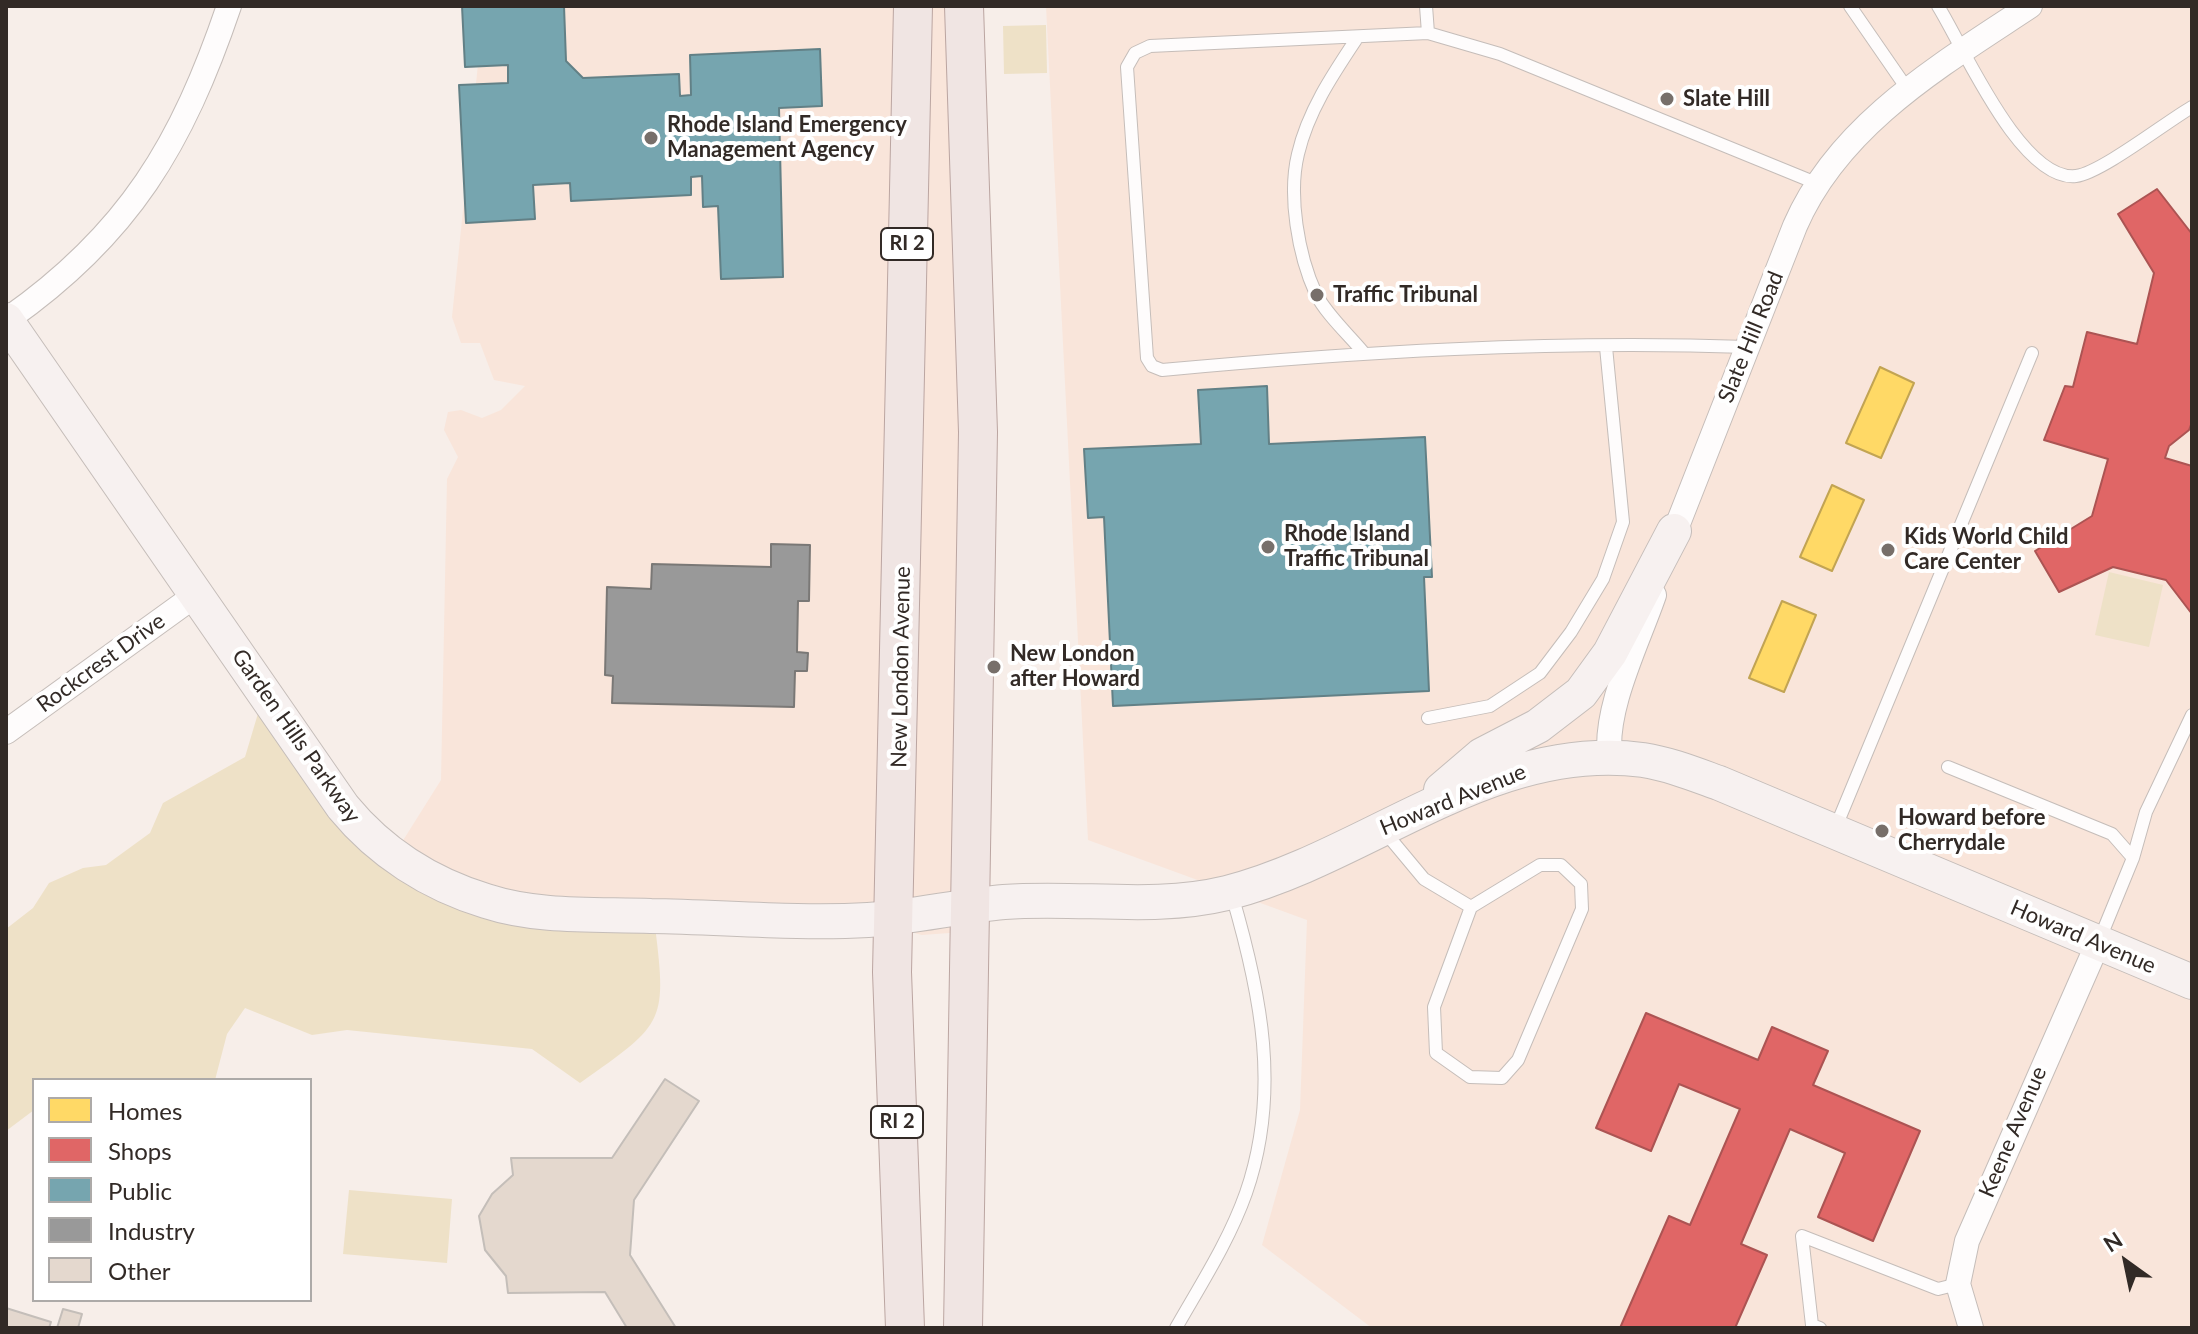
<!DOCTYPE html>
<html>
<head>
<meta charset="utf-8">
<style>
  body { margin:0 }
  #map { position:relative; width:2198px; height:1334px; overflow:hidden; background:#f7eee9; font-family:Lato,sans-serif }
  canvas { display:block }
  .frame { position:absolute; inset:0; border:8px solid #322a26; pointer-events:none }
  .legend { position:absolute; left:32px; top:1078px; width:280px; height:224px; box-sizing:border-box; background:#fff; border:2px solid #adaaa8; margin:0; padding:10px 14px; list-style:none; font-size:24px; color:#322a26 }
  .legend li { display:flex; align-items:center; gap:16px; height:40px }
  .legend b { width:40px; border:2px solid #adaaa8 }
  .north { position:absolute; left:2086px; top:1222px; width:80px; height:80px; -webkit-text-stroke:6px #fff; paint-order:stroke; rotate:327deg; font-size:22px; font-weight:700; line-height:32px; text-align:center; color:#322a26 }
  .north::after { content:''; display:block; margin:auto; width:28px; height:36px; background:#322a26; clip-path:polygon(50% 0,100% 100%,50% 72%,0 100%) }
</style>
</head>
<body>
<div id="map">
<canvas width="2198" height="1334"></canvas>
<div class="frame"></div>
<ul class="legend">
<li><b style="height:22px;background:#ffd966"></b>Homes</li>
<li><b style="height:22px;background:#e06666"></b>Shops</li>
<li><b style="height:22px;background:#76a5af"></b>Public</li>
<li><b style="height:22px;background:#999"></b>Industry</li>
<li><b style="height:22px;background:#e4d8ce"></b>Other</li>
</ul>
<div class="north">N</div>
</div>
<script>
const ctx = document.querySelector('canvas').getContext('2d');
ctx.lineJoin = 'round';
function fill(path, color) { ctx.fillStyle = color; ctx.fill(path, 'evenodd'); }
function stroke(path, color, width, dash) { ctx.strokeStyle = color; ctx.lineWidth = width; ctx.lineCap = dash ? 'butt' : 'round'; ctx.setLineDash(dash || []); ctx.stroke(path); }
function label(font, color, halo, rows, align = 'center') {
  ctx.font = font + ' Lato,sans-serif'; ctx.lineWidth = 8; ctx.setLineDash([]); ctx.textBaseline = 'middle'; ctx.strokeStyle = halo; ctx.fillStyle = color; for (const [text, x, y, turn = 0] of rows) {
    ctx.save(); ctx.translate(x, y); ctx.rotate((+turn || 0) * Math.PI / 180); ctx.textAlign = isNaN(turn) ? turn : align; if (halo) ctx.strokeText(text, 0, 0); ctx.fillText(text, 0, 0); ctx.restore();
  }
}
const built = new Path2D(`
  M 484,6 L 965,6 L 977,931 L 922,935 L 903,930 L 534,916 L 397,850 L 441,780 L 447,479 L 458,457 L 444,430 L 448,412 L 461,410 L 482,418 L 501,410 L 525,386 L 494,380 L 480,343 L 461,343 L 452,317 Z
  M 1046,6 L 2192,6 L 2192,1328 L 1372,1328 L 1262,1245 L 1300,1110 L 1307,920 L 1088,840 Z`);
const green = new Path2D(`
  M 1046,25 L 1047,73 L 1004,74 L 1003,26 Z
  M 2109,572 L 2163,585 L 2149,647 L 2095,635 Z
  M 265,690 L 362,825 L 447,881 L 654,918 C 667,1023 667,1022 580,1083 L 532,1049 L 347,1030 L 312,1035 L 245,1008 L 227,1034 L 215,1080 L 34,1080 L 34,1110 L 6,1131 L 6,929 L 33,908 L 49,883 L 83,868 L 106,865 L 150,833 L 163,803 L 245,757 Z
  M 349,1190 L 452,1199 L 447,1263 L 343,1254 Z`);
const homes = new Path2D(`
  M 1880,367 L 1914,383 L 1881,458 L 1846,443 Z
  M 1832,485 L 1864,500 L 1832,571 L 1800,557 Z
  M 1782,601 L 1816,615 L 1784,692 L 1749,678 Z`);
const shops = new Path2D(`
  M 2157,189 L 2192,234 L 2192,422 L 2189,430 L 2169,446 L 2165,458 L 2192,466 L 2192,614 L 2166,580 L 2113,567 L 2059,592 L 2035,551 L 2092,516 L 2108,459 L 2044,440 L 2065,386 L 2073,387 L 2087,332 L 2137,344 L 2154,273 L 2118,214 Z
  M 1646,1013 L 1758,1060 L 1772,1027 L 1828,1051 L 1813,1085 L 1920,1131 L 1873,1241 L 1818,1217 L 1845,1153 L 1790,1129 L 1741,1244 L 1767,1255 L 1735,1328 L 1620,1328 L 1669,1216 L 1690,1225 L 1740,1109 L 1679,1084 L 1651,1151 L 1596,1128 Z`);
const public = new Path2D(`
  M 462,6 L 564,6 L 566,61 L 583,78 L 679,74 L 680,96 L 691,95 L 690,55 L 820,49 L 822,106 L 779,108 L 783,277 L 721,279 L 718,206 L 703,207 L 702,176 L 691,177 L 691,195 L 571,201 L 570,183 L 533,185 L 535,219 L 466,223 L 459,85 L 508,83 L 508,65 L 465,67 Z
  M 1267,386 L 1269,444 L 1425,437 L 1432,577 L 1424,577 L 1429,691 L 1113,706 L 1104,517 L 1088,518 L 1084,449 L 1201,444 L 1198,390 Z`);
const industry = new Path2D(`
  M 771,544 L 810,545 L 809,601 L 798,601 L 797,652 L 808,653 L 807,671 L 795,671 L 794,707 L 612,703 L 613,676 L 605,675 L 607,587 L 651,589 L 652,564 L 771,567 Z`);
const building = new Path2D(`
  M 665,1079 L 699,1101 L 634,1200 L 630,1255 L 676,1328 L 627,1328 L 605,1292 L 508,1293 L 506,1276 L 485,1250 L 479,1216 L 492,1194 L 513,1175 L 511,1158 L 612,1158 Z
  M 6,1308 L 51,1322 L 49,1328 L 6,1328 Z
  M 63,1309 L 82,1314 L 78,1328 L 57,1328 Z`);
const lane = new Path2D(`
  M 1426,6 L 1428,33
  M 1850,6 L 1908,90
  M 1938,6 C 1963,46 2021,182 2076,176 C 2101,173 2166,122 2192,107
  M 1357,38 C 1333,74 1308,111 1298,154 C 1288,195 1298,255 1316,294 C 1326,314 1348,334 1363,352
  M 1747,347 C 1552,340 1356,352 1162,370 L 1152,366 L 1147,358 L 1127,67 L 1135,53 L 1150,46 L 1428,33 L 1500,54 L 1816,183
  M 1428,718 L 1490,706 L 1540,673 L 1571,632 L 1603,579 L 1623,522 L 1606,347
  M 1948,767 L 2112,834 L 2133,858
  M 1835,829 L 2032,353
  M 1384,831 L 1424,879 L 1471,907 L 1540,865 L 1561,865 L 1581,884 L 1582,909 L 1518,1060 L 1502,1078 L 1470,1077 L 1436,1053 L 1434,1007 L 1471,907
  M 2099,941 L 2133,858 L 2146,812 L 2192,715
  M 1176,1328 C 1201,1284 1229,1241 1246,1193 C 1281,1092 1261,994 1232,895
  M 1820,1328 L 1812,1325 L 1802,1236 L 1938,1289 L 1958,1284`);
const street = new Path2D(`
  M 8,319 C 129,234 182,144 229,6
  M 1670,544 L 1795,226 C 1839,124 1941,65 2030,6
  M 6,732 L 197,594
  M 1610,759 C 1603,710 1638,642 1654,595
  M 1971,1328 L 1958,1284 L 1967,1241 L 2098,943`);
const secondary = new Path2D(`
  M 6,320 L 343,807 C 380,852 430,884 486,901 C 538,918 596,914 651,916 C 722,917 796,924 868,920 C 913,917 959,906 1004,902 C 1079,896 1153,911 1227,893 C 1368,857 1490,740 1643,760 C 1669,764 1694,774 1719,783 L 2192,982
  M 1441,790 L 1482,755 L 1538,726 L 1581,693 L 1610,653 L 1674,531`);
const primary = new Path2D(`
  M 905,1328 L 892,972 L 913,6
  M 963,1328 L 978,432 L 964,6`);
const markers = [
  [1667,99,8,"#776f6a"],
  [651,138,8,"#776f6a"],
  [1317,295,8,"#776f6a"],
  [1268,547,8,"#776f6a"],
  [1888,550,8,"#776f6a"],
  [994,667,8,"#776f6a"],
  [1882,831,8,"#776f6a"]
];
const shields = [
  [907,244,52],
  [897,1122,52]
];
const shieldNames = [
  ["RI 2",907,244],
  ["RI 2",897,1122]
];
const poiNames = [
  ["Slate Hill",1683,99],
  ["Rhode Island Emergency",667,125],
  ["Management Agency",667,150],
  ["Traffic Tribunal",1333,295],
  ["Rhode Island",1284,534],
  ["Traffic Tribunal",1284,559],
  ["Kids World Child",1904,537],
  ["Care Center",1904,562],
  ["New London",1010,654],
  ["after Howard",1010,679],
  ["Howard before",1898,818],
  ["Cherrydale",1898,843]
];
const streetNames = [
  ["Slate Hill Road",1751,337,-68],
  ["Rockcrest Drive",101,663,-36],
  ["New London Avenue",901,667,-89],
  ["Garden Hills Parkway",296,736,55],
  ["Howard Avenue",1453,800,-22],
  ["Howard Avenue",2083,937,23],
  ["Keene Avenue",2013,1132,-67]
];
fill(built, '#f9e5da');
fill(green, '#eee1c7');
fill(homes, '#ffd966');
stroke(homes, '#c2a453', 2);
fill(shops, '#e06666');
stroke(shops, '#ac5453', 2);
fill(public, '#76a5af');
stroke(public, '#628086', 2);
fill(industry, '#999');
stroke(industry, '#7a7876', 2);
fill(building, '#e4d8ce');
stroke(building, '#c4beb9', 2);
stroke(lane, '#c5bdb9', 14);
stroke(street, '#c5bdb9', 26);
stroke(secondary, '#c5bdb9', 36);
stroke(primary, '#bba5a1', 40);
stroke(lane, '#fefcfc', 12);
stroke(street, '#fefcfc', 24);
stroke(secondary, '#f7f1f0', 34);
stroke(primary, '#f0e5e3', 38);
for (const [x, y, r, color] of markers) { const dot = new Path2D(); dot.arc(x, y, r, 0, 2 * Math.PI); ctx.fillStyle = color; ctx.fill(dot); stroke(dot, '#fff', 3); }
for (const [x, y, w] of shields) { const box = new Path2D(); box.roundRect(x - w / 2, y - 16, w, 32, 6); ctx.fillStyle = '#fff'; ctx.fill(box); stroke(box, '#322a26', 2); }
label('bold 20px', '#322a26', null, shieldNames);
label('bold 22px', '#322a26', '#fff', poiNames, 'left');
label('22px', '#322a26', '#fff', streetNames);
</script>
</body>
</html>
